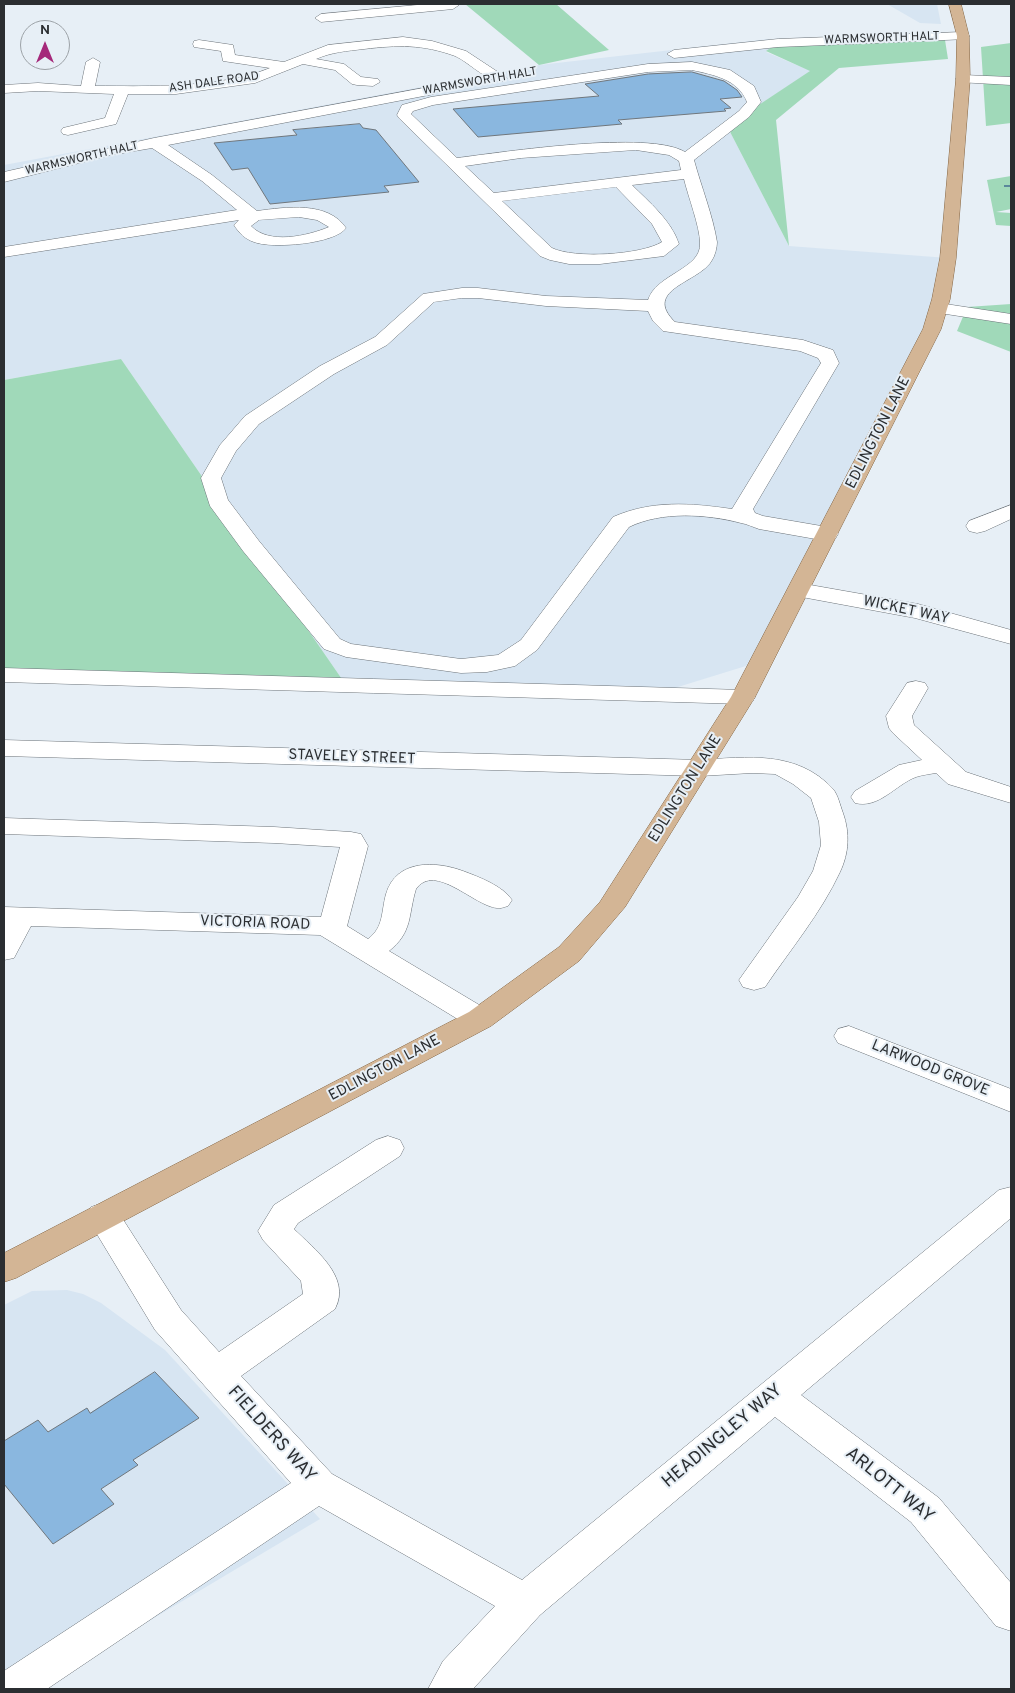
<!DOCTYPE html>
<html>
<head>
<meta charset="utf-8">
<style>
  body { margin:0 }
  #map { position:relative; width:1015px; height:1693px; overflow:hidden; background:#e7eff6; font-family:Overpass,sans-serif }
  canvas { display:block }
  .frame { position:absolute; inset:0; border:5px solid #2b2e31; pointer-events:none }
  .north { position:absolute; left:20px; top:20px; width:50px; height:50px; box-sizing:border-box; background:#e7eff6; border:1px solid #9ca2a7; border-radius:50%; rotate:0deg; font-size:14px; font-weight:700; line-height:20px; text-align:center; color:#2b2e31 }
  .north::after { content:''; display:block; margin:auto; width:18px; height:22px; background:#a5287a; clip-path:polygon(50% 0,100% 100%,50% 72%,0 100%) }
</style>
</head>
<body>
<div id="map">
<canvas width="1015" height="1693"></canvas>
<div class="frame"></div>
<div class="north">N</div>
</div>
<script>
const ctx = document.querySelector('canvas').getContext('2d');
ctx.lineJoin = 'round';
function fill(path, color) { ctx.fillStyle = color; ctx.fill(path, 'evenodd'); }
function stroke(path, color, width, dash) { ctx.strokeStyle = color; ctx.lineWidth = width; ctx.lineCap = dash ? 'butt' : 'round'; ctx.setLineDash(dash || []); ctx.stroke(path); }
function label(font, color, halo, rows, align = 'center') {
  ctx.font = font + ' Overpass,sans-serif'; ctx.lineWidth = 4; ctx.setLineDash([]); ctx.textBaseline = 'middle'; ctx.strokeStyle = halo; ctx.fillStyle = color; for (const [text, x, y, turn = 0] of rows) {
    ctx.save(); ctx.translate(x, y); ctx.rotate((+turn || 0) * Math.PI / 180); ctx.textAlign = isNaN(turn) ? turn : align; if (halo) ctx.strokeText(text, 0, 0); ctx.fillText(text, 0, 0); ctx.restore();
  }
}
const built = new Path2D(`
  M 887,4 L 937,4 L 941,24 L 920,23 Z
  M 769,39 L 772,47 L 766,52 L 811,71 L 727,126 L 789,246 L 948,258 L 941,299 L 762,661 L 652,695 L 346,685 L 121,359 L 4,380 L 4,165 L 539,65 Z
  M 67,1290 L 83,1294 L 101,1303 L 165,1350 L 320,1519 L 40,1686 L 41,1689 L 4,1689 L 4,1305 L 32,1291 Z`);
const green = new Path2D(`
  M 465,4 L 556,4 L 609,50 L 539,65 Z
  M 945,40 L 948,59 L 839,68 L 776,120 L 789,246 L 727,126 L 810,71 L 766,51 L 772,47 Z
  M 1011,43 L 1011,123 L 986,126 L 981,47 Z
  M 1011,176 L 1011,209 L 996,212 L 1011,213 L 1011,226 L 996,225 L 987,180 Z
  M 1011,304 L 1011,352 L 957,331 L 967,307 Z
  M 121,359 L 346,685 L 4,674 L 4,380 Z`);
const stream = new Path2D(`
  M 1004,185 L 1011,185 L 1011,187 L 1004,187 Z`);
const building = new Path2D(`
  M 692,72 L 724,81 L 737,90 L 742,97 L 720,99 L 731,108 L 724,109 L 726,111 L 618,120 L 622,124 L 478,137 L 453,109 L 599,96 L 585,84 L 648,74 Z
  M 360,124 L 363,128 L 376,130 L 419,182 L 384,186 L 389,192 L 270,204 L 248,168 L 232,170 L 214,143 L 297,135 L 293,130 Z
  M 155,1372 L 199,1418 L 133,1460 L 138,1465 L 101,1489 L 114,1504 L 53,1544 L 4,1484 L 4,1441 L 38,1420 L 48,1432 L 87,1408 L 90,1413 Z`);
const minor = new Path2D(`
  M 428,4 L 459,5 L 453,9 L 321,22 L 315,18 L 321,14 Z
  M 963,32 L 968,33 L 969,36 L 968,39 L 778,47 L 674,58 L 667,54 L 674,50 L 778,39 Z
  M 403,37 L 432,41 L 466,51 L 507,78 L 505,81 C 490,85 469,62 455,56 C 422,44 398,45 364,49 C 347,51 332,52 316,59 L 344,64 L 361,77 L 378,79 L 380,82 L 373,86 L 357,85 L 352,84 L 335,70 L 303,64 L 255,83 L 176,94 L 128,94 L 116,124 L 68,135 L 63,134 L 61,131 L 63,128 L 105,118 L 114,94 L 38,91 L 4,93 L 4,85 L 38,83 L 81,86 L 86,62 L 93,58 L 100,62 L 95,86 C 150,86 218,89 270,68 L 223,61 L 221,51 L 194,47 L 193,44 L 194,41 L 199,40 L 233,45 L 235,55 L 284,62 L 328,45 Z
  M 692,62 L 730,70 L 754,86 L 761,102 L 749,117 L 694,160 C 701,186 713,216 717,242 C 717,247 715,256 712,260 C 701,282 641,289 675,322 L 803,340 L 833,350 L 839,363 L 753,509 L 755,513 L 763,516 L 827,527 L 835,529 L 838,534 L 835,539 L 827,541 C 804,537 782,533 759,529 C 753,527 747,524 741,523 C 706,514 662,511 629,527 L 537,650 L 515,666 L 487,672 L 461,673 L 346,657 L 324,649 L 243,551 L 210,506 L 201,478 L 220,445 L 245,416 L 320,366 L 375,337 L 423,294 L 462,288 L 478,288 L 546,296 L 648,300 C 656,274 702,269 700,243 C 700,227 688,196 684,179 L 632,185 C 649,202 671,220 679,244 L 664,256 L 600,264 L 569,264 L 550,260 L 540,256 L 399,118 L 397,115 L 402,105 L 431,97 L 648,64 ZM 692,70 C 714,75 738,79 747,102 L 739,111 L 685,152 C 649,130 504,152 457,158 L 411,114 L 413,111 L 433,105 L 648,72 ZM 636,150 L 669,155 L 679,161 L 681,170 L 494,193 L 465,166 L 521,158 ZM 616,187 L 652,224 L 662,242 C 641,255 574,259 552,248 L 502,201 ZM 462,298 L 478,298 L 546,306 L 648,311 L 653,321 L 663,331 L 800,351 L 818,358 L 821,363 L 732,509 C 690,503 652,500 613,517 L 521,640 L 498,655 L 461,659 L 351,644 L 340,639 L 259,541 L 228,500 L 221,478 L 236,451 L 259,424 L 334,374 L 387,345 L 434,302 Z
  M 963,75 L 1011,77 L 1011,85 L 958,82 L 956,79 Z
  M 429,87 L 436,91 L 434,94 L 168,145 L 212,175 L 257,211 C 286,207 328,201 346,228 C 335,244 272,249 254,242 C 245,239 239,233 234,225 L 239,220 L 4,257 L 4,247 L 237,210 L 202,181 L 152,148 L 111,155 L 4,182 L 4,172 L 154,138 ZM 299,217 L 317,220 L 329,227 C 307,236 269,245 251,226 L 259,220 Z
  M 939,303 L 1011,314 L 1011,324 L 933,312 L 930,308 L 933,304 Z
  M 1011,505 L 1011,519 L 985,531 L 977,533 L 969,531 L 966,526 L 969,521 Z
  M 799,583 L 918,604 L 1011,630 L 1011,644 L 915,618 L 791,595 L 788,590 L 791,585 Z
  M 4,668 L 743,690 L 752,692 L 755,697 L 752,702 L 743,704 L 4,682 Z
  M 916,681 L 925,683 L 928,688 L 912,716 L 914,725 L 966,772 L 1011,787 L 1011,803 L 948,784 L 936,773 C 930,774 922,775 916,777 C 895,785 879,809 855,803 L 851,797 L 855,791 L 899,765 L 922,760 L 893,733 L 889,728 L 886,716 L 907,683 Z
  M 4,740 L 700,760 C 747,757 797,750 833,789 C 838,795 840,805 843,813 C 850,833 849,853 840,872 C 821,913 790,950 765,987 L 754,990 L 743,987 L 739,980 L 798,897 L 813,871 L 821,845 L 819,822 L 811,798 L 793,784 L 775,774 L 752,773 L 700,776 L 4,756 Z
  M 4,818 L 274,827 L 351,832 L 361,834 L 368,846 L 347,926 L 368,939 C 384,927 381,912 386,894 C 396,859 436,861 463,871 C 479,877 503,886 512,900 L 508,906 C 504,907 500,909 497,908 C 474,906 435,862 416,889 C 408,915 413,932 389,951 L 491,1012 L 495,1019 L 491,1026 L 480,1029 L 469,1026 L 320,935 L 31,926 L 14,958 L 4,960 L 4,907 L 321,917 L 340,847 L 274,843 L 4,834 Z
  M 849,1026 L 1011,1089 L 1011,1112 L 838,1043 L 834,1036 L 838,1029 Z
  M 388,1136 L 400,1140 L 404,1148 L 400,1156 L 298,1223 L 294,1229 C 314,1249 352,1277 335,1309 L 241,1376 L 332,1474 L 522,1580 L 999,1190 L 1011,1187 L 1011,1218 L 801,1395 L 939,1498 L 1011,1583 L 1011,1631 L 996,1626 L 911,1522 L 775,1417 L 540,1615 L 473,1689 L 428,1689 L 443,1661 L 495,1606 L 319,1506 L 47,1689 L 4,1689 L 4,1671 L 291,1483 L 155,1330 L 86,1216 L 91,1207 L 103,1203 L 115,1207 L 181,1310 L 219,1352 L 303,1294 L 301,1281 L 263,1240 L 258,1231 L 274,1205 L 376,1140 Z`);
const major = new Path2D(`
  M 949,4 L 961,4 L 969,36 L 970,79 L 956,258 L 950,299 L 941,329 L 755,697 L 625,907 L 579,961 L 491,1026 L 16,1278 L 4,1282 L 4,1253 L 469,1012 L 559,947 L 600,902 L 731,697 L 923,329 L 932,299 L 940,258 L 956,79 L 957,36 Z`);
const farStreetnames = [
  ["WARMSWORTH HALT",882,39,-2],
  ["WARMSWORTH HALT",480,82,-10],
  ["ASH DALE ROAD",214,83,-8],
  ["WARMSWORTH HALT",82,159,-13]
];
const streetNames = [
  ["EDLINGTON LANE",879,433,-63],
  ["WICKET WAY",906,611,12],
  ["STAVELEY STREET",352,758,2],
  ["EDLINGTON LANE",686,789,-58],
  ["VICTORIA ROAD",255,924,2],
  ["EDLINGTON LANE",385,1069,-28],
  ["LARWOOD GROVE",930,1069,22]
];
const nearStreetnames = [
  ["FIELDERS WAY",271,1435,48],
  ["HEADINGLEY WAY",723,1437,-40],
  ["ARLOTT WAY",889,1486,39]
];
fill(built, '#d7e5f2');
fill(green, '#a0d9b9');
fill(stream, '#5a879b');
fill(building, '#8ab7df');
stroke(building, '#70777d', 1);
stroke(minor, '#6c7379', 1);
stroke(major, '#856644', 1);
fill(minor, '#fff');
fill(major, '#d3b595');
label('12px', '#2b2e31', '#e7eff6', farStreetnames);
label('15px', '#2b2e31', '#e7eff6', streetNames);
label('18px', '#2b2e31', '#e7eff6', nearStreetnames);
</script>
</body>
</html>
